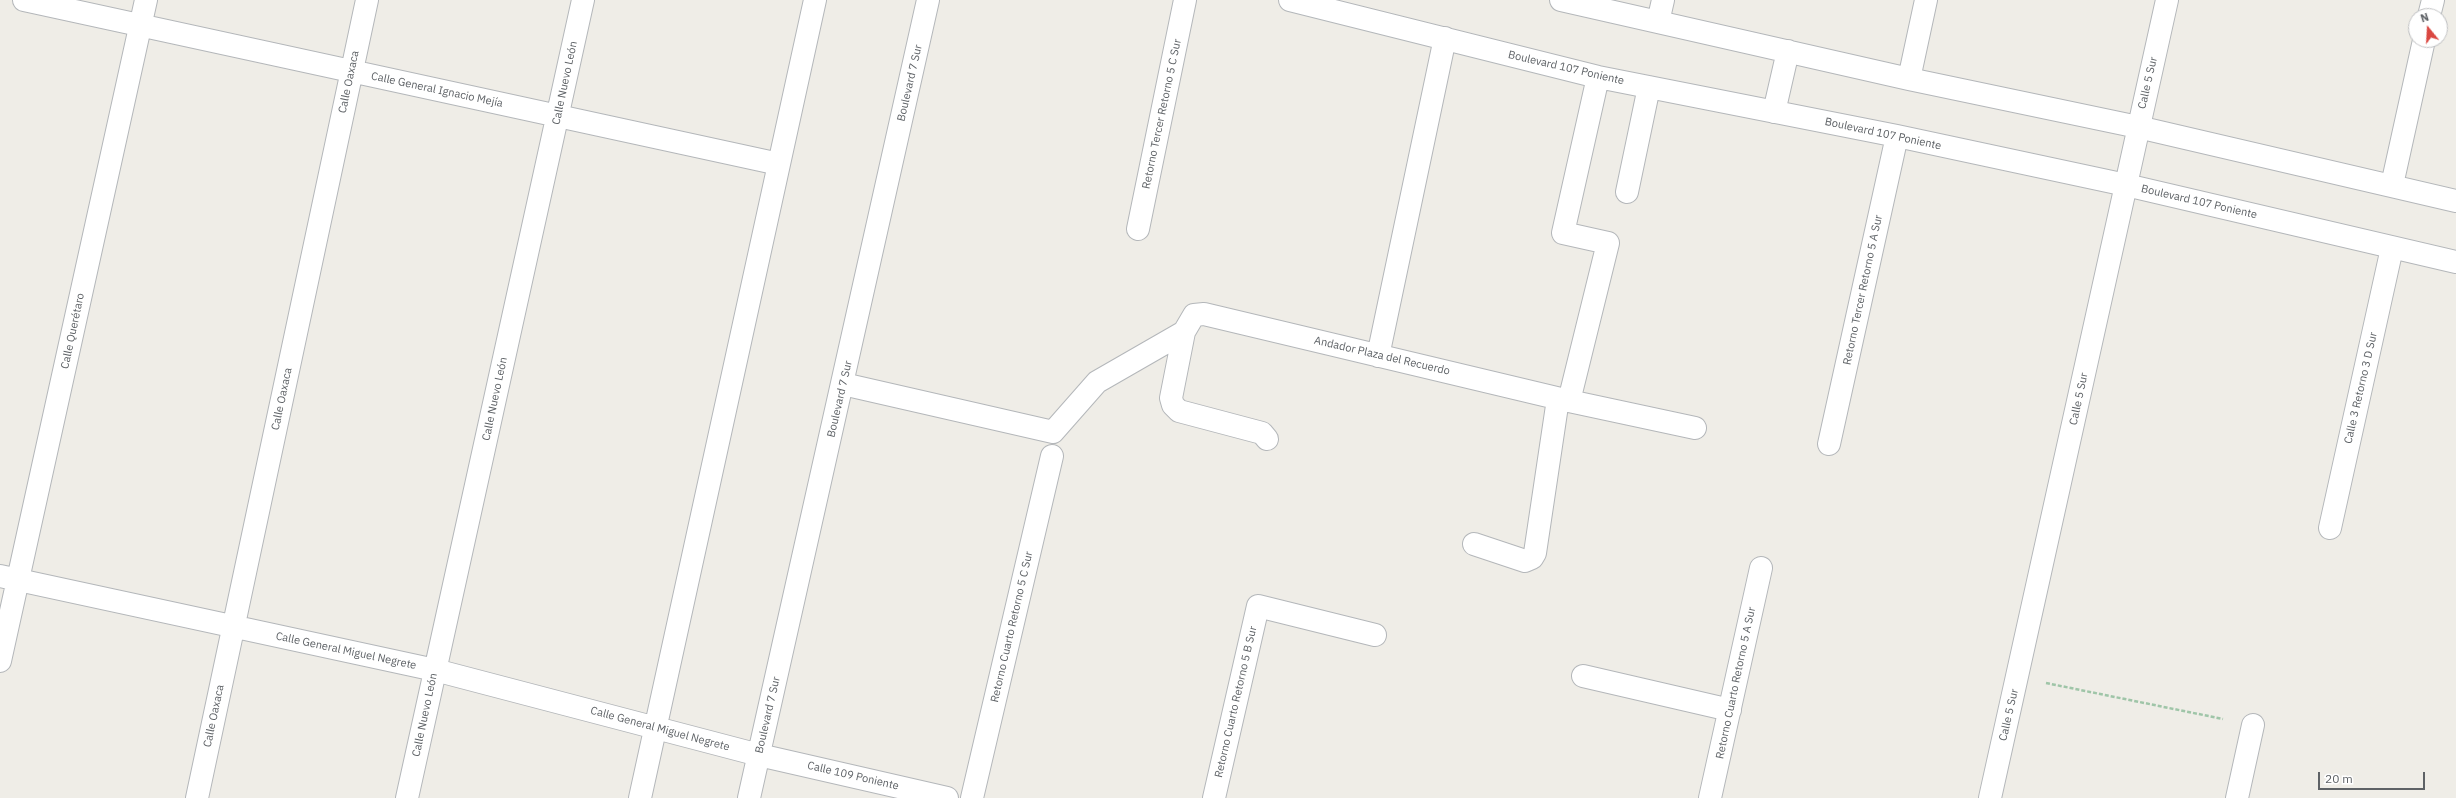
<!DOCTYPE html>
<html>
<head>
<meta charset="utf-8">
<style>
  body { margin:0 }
  #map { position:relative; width:2456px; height:798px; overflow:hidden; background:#efede7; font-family:"IBM Plex Sans",sans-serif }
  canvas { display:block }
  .north { position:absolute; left:2408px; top:8px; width:40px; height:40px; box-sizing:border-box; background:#fff; border:1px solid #bfc0c2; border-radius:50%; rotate:342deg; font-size:11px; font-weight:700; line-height:16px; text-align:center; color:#5e6266 }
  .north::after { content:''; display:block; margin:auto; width:14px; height:18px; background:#da4741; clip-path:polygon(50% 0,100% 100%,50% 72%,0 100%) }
  .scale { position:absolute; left:2318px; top:772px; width:107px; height:18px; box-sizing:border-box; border:2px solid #5e6266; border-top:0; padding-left:5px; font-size:12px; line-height:14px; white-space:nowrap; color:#5e6266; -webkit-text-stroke:3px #fff; paint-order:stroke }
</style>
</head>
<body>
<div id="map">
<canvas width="2456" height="798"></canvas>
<div class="north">N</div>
<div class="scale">20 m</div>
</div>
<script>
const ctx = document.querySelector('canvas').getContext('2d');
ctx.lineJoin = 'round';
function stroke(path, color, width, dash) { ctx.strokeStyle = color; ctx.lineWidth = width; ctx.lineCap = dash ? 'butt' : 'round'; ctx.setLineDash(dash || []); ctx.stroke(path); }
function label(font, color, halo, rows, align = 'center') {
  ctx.font = font + ' "IBM Plex Sans",sans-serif'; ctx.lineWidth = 3; ctx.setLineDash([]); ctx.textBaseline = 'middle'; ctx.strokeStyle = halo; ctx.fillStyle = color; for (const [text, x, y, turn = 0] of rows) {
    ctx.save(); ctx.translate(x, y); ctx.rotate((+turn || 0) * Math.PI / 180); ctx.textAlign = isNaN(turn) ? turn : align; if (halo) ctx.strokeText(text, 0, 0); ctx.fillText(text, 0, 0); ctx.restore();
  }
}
const path = new Path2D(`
  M 2046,683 L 2223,719`);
const minor = new Path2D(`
  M 24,0 L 779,164
  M 1290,0 L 1598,77 L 1897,136 L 2126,185 L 2456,262
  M 1561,0 L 1909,79 L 2138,127 L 2456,201
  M 2429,16 L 2433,0
  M 1658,22 L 1663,0
  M 1909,79 L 1926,0
  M 1774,112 L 1788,51
  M 2392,185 L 2424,40
  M 1627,192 L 1649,87
  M 1138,229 L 1185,0
  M 1378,356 L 1445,38
  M 843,384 L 1053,432 L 1097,382 L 1184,332
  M 1569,401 L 1608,243 L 1563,233 L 1598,77
  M 1267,439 L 1262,433 L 1179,411 L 1173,405 L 1171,398 L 1184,332 L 1194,315 L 1204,314 L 1569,401 L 1695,428
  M 1829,444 L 1897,136
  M 2330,528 L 2392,248
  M 1474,544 L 1525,561 L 1532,558 L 1535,553 L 1558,399
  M 0,576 L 435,670 L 759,755 L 947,798
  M 0,661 L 146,0
  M 1583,676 L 1730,710
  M 197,798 L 367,0
  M 407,798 L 583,0
  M 640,798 L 815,0
  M 749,798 L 928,0
  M 972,798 L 1052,456
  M 1214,798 L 1258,606 L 1375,635
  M 1710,798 L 1761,568
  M 1990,798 L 2167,0
  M 2237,798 L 2253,725`);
const streetNames = [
  ["Boulevard 107 Poniente",1566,68,13],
  ["Calle Oaxaca",349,82,-78],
  ["Calle Nuevo León",565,83,-78],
  ["Boulevard 7 Sur",910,83,-77],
  ["Calle 5 Sur",2148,83,-77],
  ["Calle General Ignacio Mejía",437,90,12],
  ["Retorno Tercer Retorno 5 C Sur",1162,114,-78],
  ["Boulevard 107 Poniente",1883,134,12],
  ["Boulevard 107 Poniente",2199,202,13],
  ["Retorno Tercer Retorno 5 A Sur",1863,290,-78],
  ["Calle Querétaro",73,331,-78],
  ["Andador Plaza del Recuerdo",1382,356,13],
  ["Calle 3 Retorno 3 D Sur",2361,388,-77],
  ["Calle Oaxaca",282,399,-78],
  ["Calle Nuevo León",495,399,-78],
  ["Boulevard 7 Sur",840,399,-77],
  ["Calle 5 Sur",2079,399,-78],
  ["Retorno Cuarto Retorno 5 C Sur",1012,627,-77],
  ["Calle General Miguel Negrete",346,651,12],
  ["Retorno Cuarto Retorno 5 A Sur",1736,683,-78],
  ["Retorno Cuarto Retorno 5 B Sur",1236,702,-77],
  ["Calle Nuevo León",425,715,-78],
  ["Boulevard 7 Sur",768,715,-77],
  ["Calle 5 Sur",2009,715,-77],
  ["Calle Oaxaca",214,716,-78],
  ["Calle General Miguel Negrete",660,729,15],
  ["Calle 109 Poniente",853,776,13]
];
stroke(minor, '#b4b7ba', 24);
stroke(path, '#9fc5a8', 2.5, [4, 2]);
stroke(minor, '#fff', 22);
label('11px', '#5e6266', '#fff', streetNames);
</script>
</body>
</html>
